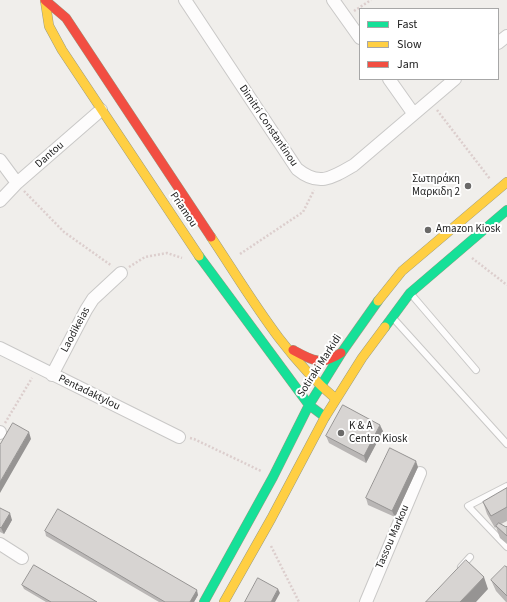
<!DOCTYPE html>
<html>
<head>
<meta charset="utf-8">
<style>
  body { margin:0 }
  #map { position:relative; width:507px; height:602px; overflow:hidden; background:#f0eeeb; font-family:"Source Sans 3",sans-serif }
  canvas { display:block }
  .legend { position:absolute; left:359px; top:8px; width:140px; height:72px; box-sizing:border-box; background:#fff; border:1px solid #a7a7a7; margin:0; padding:5px 7px; list-style:none; font-size:12px; color:#222 }
  .legend li { display:flex; align-items:center; gap:8px; height:20px }
  .legend b { width:20px; border:1px solid #a7a7a7 }
</style>
</head>
<body>
<div id="map">
<canvas width="507" height="602"></canvas>
<ul class="legend">
<li><b style="height:5px;background:#16e098"></b>Fast</li>
<li><b style="height:5px;background:#ffcf43"></b>Slow</li>
<li><b style="height:5px;background:#f24e42"></b>Jam</li>
</ul>
</div>
<script>
const ctx = document.querySelector('canvas').getContext('2d');
ctx.lineJoin = 'round';
function stroke(path, color, width, dash) { ctx.strokeStyle = color; ctx.lineWidth = width; ctx.lineCap = dash ? 'butt' : 'round'; ctx.setLineDash(dash || []); ctx.stroke(path); }
function fill(path, color) { ctx.fillStyle = color; ctx.fill(path, 'evenodd'); }
function label(font, color, halo, rows, align = 'center') {
  ctx.font = font + ' "Source Sans 3",sans-serif'; ctx.lineWidth = 4; ctx.setLineDash([]); ctx.textBaseline = 'middle'; ctx.strokeStyle = halo; ctx.fillStyle = color; for (const [text, x, y, turn = 0] of rows) {
    ctx.save(); ctx.translate(x, y); ctx.rotate((+turn || 0) * Math.PI / 180); ctx.textAlign = isNaN(turn) ? turn : align; if (halo) ctx.strokeText(text, 0, 0); ctx.fillText(text, 0, 0); ctx.restore();
  }
}
const path = new Path2D(`
  M 354,11 L 371,0
  M 437,110 L 490,179
  M 24,191 L 64,232 L 112,266
  M 240,254 L 303,212 L 314,190
  M 472,258 L 507,285
  M 129,267 L 145,257 L 167,253 L 182,258
  M 5,423 L 32,378
  M 190,438 L 194,439 L 261,471
  M 271,546 L 299,602`);
const lane = new Path2D(`
  M 411,294 L 476,370
  M 393,318 L 507,444
  M 507,486 L 468,506 L 507,547
  M 461,567 L 470,557`);
const street = new Path2D(`
  M 185,0 L 297,169 C 319,187 332,178 354,165 L 455,79
  M 333,0 L 360,38
  M 498,43 L 507,36
  M 389,79 L 413,113
  M 0,160 L 17,183
  M 0,201 L 17,183 L 101,110
  M 0,348 L 179,437
  M 52,375 L 86,310 L 93,299 L 121,273
  M 0,433 L 0,432
  M 0,544 L 22,558
  M 366,602 L 420,473`);
const fast = new Path2D(`
  M 199,256 L 309,405 L 325,417
  M 385,327 L 410,293 L 507,210
  M 204,602 L 273,477 L 309,405 L 342,352 L 378,301`);
const slow = new Path2D(`
  M 45,0 L 49,26 L 62,50 L 199,256
  M 211,237 C 249,294 283,355 336,399
  M 378,301 L 402,271 L 507,182
  M 224,602 L 271,519 L 325,417 L 362,358 L 385,327`);
const jam = new Path2D(`
  M 45,0 L 66,18 L 211,237
  M 293,350 C 313,361 321,366 341,353`);
const wall = new Path2D(`
  M 383,431 L 366,463 L 329,443 L 326,436 Z
  M 418,467 L 395,517 L 368,505 L 366,498 Z
  M 507,488 L 507,521 L 501,524 L 506,527 L 507,526 L 507,544 L 500,538 L 496,527 L 495,528 L 487,514 L 483,502 Z
  M 0,508 L 12,520 L 4,534 L 0,532 Z
  M 45,531 L 198,595 L 194,602 L 159,602 L 46,536 Z
  M 507,567 L 507,602 L 506,602 L 496,591 L 491,580 Z
  M 22,585 L 97,602 L 46,602 L 24,589 Z`);
const shadedWall = new Path2D(`
  M 380,425 L 383,431 L 366,463 L 364,456 Z
  M 29,432 L 31,439 L 0,493 L 0,482 Z
  M 416,461 L 418,467 L 395,517 L 392,511 Z
  M 10,513 L 12,520 L 4,534 L 1,528 Z
  M 484,577 L 488,589 L 476,602 L 460,602 Z
  M 278,589 L 280,593 L 275,602 L 271,602 Z
  M 197,590 L 198,595 L 194,602 L 190,602 Z`);
const building = new Path2D(`
  M 343,405 L 380,425 L 364,456 L 326,436 Z
  M 13,423 L 29,432 L 0,482 L 0,445 Z
  M 390,448 L 416,461 L 392,511 L 366,498 Z
  M 507,488 L 507,507 L 491,516 L 483,502 Z
  M 0,508 L 10,513 L 1,528 L 0,527 Z
  M 58,509 L 197,590 L 190,602 L 165,602 L 45,531 Z
  M 499,523 L 506,527 L 507,526 L 507,536 L 496,526 Z
  M 466,560 L 484,577 L 460,602 L 426,602 Z
  M 34,565 L 97,602 L 51,602 L 22,585 Z
  M 505,566 L 507,567 L 507,596 L 491,580 Z
  M 258,578 L 278,589 L 271,602 L 245,602 Z`);
const markers = [
  [468,186,4,"#6a6968"],
  [428,230,4,"#6a6968"],
  [341,433,4,"#6a6968"]
];
const streetNames = [
  ["Dimitri Constantinou",268,126,56],
  ["Dantou",50,155,-41],
  ["Priamou",183,210,56],
  ["Laodikeias",76,330,-62],
  ["Sotiraki Markidi",320,366,-57],
  ["Pentadaktylou",89,393,26],
  ["Tassou Markou",393,537,-67]
];
const poiNames = [
  ["Σωτηράκη",460,180,"right"],
  ["Μαρκιδη 2",460,193,"right"],
  ["Amazon Kiosk",436,230],
  ["K & A",349,427],
  ["Centro Kiosk",349,440]
];
stroke(lane, '#c9c8c7', 8);
stroke(street, '#c9c8c7', 14);
stroke(fast, '#999a82', 10);
stroke(slow, '#999a82', 10);
stroke(jam, '#999a82', 10);
stroke(path, '#dccecd', 2.5, [2, 2]);
stroke(lane, '#fdfcfc', 6);
stroke(street, '#fdfcfc', 12);
stroke(fast, '#16e098', 9);
stroke(slow, '#ffcf43', 9);
stroke(jam, '#f24e42', 9);
fill(wall, '#b9b6b5');
fill(shadedWall, '#969493');
fill(building, '#d7d4d2');
stroke(building, '#969493', 1);
for (const [x, y, r, color] of markers) { const dot = new Path2D(); dot.arc(x, y, r, 0, 2 * Math.PI); ctx.fillStyle = color; ctx.fill(dot); stroke(dot, '#fff', 1.5); }
label('11px', '#222', '#fff', streetNames);
label('11px', '#222', '#fff', poiNames, 'left');
</script>
</body>
</html>
